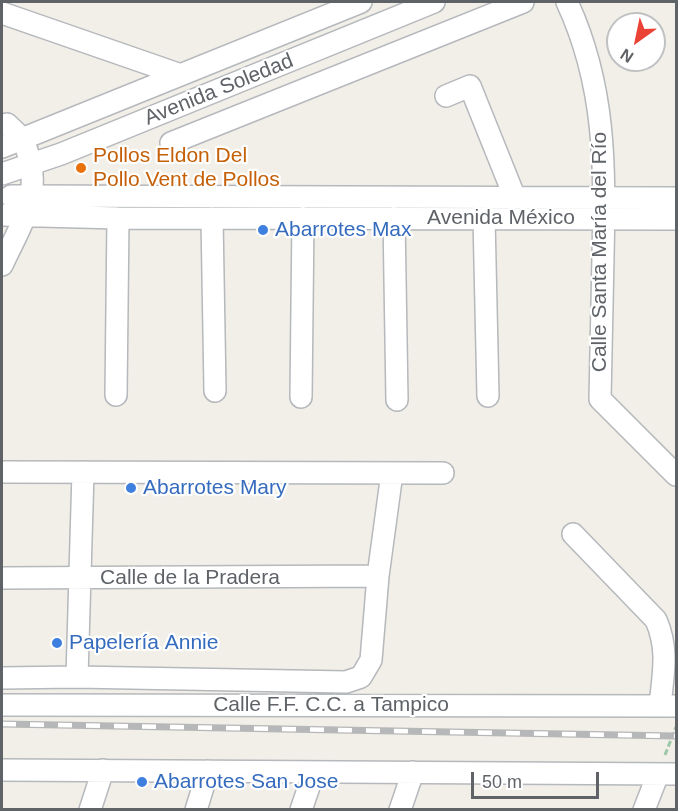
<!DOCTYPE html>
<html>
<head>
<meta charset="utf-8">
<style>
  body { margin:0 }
  #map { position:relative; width:678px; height:811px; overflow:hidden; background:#f1efe8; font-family:Helvetica,sans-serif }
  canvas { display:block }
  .frame { position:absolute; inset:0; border:3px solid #5f6368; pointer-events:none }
  .north { position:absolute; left:606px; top:12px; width:60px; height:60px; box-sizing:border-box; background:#fff; border:2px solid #bfc1c3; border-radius:50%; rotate:213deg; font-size:16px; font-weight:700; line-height:24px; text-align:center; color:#5f6368 }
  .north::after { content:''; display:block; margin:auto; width:21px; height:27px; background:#ea4335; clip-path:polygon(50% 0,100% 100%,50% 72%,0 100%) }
  .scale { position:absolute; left:471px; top:772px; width:128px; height:27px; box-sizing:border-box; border:3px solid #5f6368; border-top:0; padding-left:8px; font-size:18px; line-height:21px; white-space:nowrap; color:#5f6368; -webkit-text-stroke:4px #fff; paint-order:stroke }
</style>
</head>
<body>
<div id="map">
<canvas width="678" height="811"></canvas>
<div class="frame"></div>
<div class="north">N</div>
<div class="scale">50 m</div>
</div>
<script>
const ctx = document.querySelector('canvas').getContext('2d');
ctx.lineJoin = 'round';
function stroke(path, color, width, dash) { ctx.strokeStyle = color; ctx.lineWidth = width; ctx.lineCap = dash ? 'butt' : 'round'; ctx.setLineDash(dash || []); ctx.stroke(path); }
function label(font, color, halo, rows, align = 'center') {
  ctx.font = font + ' Helvetica,sans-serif'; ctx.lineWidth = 4.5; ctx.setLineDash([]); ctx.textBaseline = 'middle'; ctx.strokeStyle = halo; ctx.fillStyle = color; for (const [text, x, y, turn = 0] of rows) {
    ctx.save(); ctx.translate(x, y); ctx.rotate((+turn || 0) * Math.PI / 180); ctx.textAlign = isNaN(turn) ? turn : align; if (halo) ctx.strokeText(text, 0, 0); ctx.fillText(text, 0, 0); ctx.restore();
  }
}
const path = new Path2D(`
  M 665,755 L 676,727`);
const minor = new Path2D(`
  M 567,2 C 606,86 605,167 603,257 C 602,305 601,352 600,399 L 676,475
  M 2,13 L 178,74
  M 446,96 L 470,86 L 515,198
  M 171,143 L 523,2
  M 2,147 L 361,2
  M 2,174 L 61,154 L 434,2
  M 11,196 L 676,198
  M 2,215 L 118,218 L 676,219
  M 212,218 L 215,391
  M 394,218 L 397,400
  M 484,218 L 488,396
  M 2,265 C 22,222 46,189 23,141 C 20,135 12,129 7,124
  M 116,395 L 118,218
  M 301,397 L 303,218
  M 2,472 L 443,473
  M 573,534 L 656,620 C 669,650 663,674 660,706
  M 2,578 L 378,576
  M 77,677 L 83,472
  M 2,678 L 77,677 L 346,682 L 361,677 L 371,660 L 378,576 L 392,473
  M 2,705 L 676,706
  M 2,770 L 676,774
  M 90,810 L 103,770
  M 196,810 L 208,771
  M 301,810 L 314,772
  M 400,810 L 413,772
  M 644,810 L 658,774`);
const rail = new Path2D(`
  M 2,724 L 676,736`);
const markers = [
  [81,168,6,"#e8710a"],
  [263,230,6,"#3f7fe0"],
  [131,488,6,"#3f7fe0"],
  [57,643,6,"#3f7fe0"],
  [142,782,6,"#3f7fe0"]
];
const streetNames = [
  ["Avenida Soledad",219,90,-22],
  ["Avenida México",501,218],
  ["Calle Santa María del Río",600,252,-90],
  ["Calle de la Pradera",190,578],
  ["Calle F.F. C.C. a Tampico",331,705]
];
const foodNames = [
  ["Pollos Eldon Del",93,156],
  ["Pollo Vent de Pollos",93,180]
];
const shopNames = [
  ["Abarrotes Max",275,230],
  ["Abarrotes Mary",143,488],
  ["Papelería Annie",69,643],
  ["Abarrotes San Jose",154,782]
];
stroke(minor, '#b5b8bc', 24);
stroke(path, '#9cc7a9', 3, [6, 3]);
stroke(minor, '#fff', 21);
stroke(rail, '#b6b7b8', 7);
stroke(rail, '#fff', 4.5, [14]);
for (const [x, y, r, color] of markers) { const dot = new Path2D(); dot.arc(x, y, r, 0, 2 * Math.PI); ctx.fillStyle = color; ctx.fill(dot); stroke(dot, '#fff', 2); }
label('21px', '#5f6368', '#fff', streetNames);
label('21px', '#c56008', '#fff', foodNames, 'left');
label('21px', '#366cbe', '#fff', shopNames, 'left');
</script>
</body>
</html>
